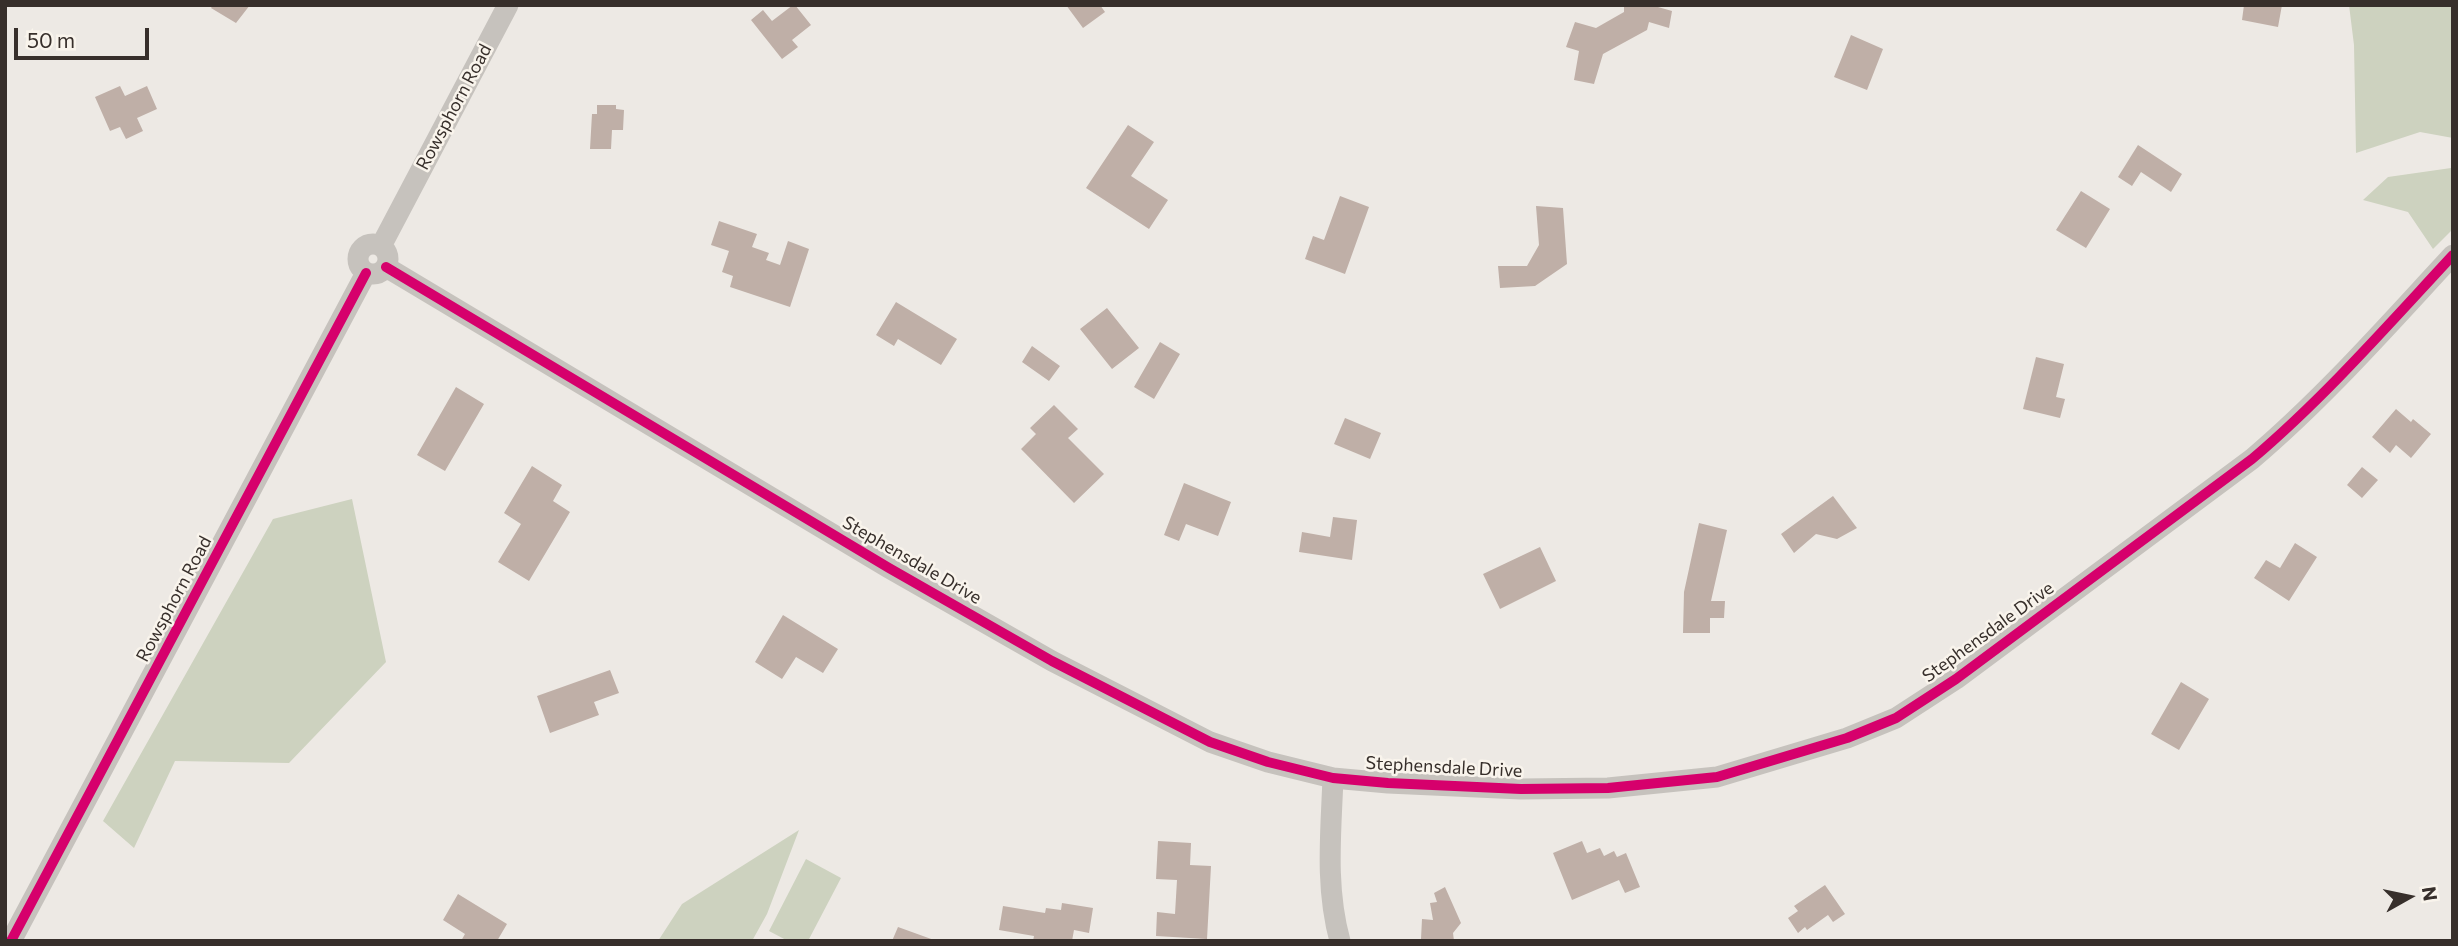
<!DOCTYPE html>
<html>
<head>
<meta charset="utf-8">
<style>
  body { margin:0 }
  #map { position:relative; width:2458px; height:946px; overflow:hidden; background:#ede9e4; font-family:Commissioner,sans-serif }
  canvas { display:block }
  .frame { position:absolute; inset:0; border:7px solid #372f2b; pointer-events:none }
  .north { position:absolute; left:2374px; top:862px; width:70px; height:70px; -webkit-text-stroke:5px #f9f4ec; paint-order:stroke; rotate:81deg; font-size:19px; font-weight:700; line-height:28px; text-align:center; color:#372f2b }
  .north::after { content:''; display:block; margin:auto; width:24px; height:32px; background:#372f2b; clip-path:polygon(50% 0,100% 100%,50% 72%,0 100%) }
  .scale { position:absolute; left:14px; top:28px; width:135px; height:32px; box-sizing:border-box; border:4px solid #372f2b; border-top:0; padding-left:9px; font-size:21px; line-height:24px; white-space:nowrap; color:#372f2b; -webkit-text-stroke:5px #f9f4ec; paint-order:stroke }
</style>
</head>
<body>
<div id="map">
<canvas width="2458" height="946"></canvas>
<div class="frame"></div>
<div class="north">N</div>
<div class="scale">50 m</div>
</div>
<script>
const ctx = document.querySelector('canvas').getContext('2d');
ctx.lineJoin = 'round';
function fill(path, color) { ctx.fillStyle = color; ctx.fill(path, 'evenodd'); }
function stroke(path, color, width, dash) { ctx.strokeStyle = color; ctx.lineWidth = width; ctx.lineCap = dash ? 'butt' : 'round'; ctx.setLineDash(dash || []); ctx.stroke(path); }
function label(font, color, halo, rows, align = 'center') {
  ctx.font = font + ' Commissioner,sans-serif'; ctx.lineWidth = 5; ctx.setLineDash([]); ctx.textBaseline = 'middle'; ctx.strokeStyle = halo; ctx.fillStyle = color; for (const [text, x, y, turn = 0] of rows) {
    ctx.save(); ctx.translate(x, y); ctx.rotate((+turn || 0) * Math.PI / 180); ctx.textAlign = isNaN(turn) ? turn : align; if (halo) ctx.strokeText(text, 0, 0); ctx.fillText(text, 0, 0); ctx.restore();
  }
}
const green = new Path2D(`
  M 2349,5 L 2453,5 L 2453,138 L 2420,132 L 2356,153 L 2354,45 Z
  M 2453,163 L 2453,229 L 2433,249 L 2408,212 L 2363,200 L 2388,177 L 2451,168 Z
  M 352,499 L 386,662 L 289,763 L 175,761 L 134,848 L 103,821 L 273,519 Z
  M 799,830 L 767,914 L 752,941 L 658,941 L 682,904 Z
  M 806,859 L 841,878 L 808,941 L 788,941 L 769,931 Z`);
const building = new Path2D(`
  M 213,5 L 250,5 L 236,23 L 211,8 Z
  M 793,5 L 795,5 L 811,25 L 792,40 L 798,47 L 782,59 L 751,20 L 763,10 L 772,21 Z
  M 1066,5 L 1100,5 L 1105,12 L 1083,28 Z
  M 1624,5 L 1651,5 L 1672,11 L 1669,28 L 1649,22 L 1647,30 L 1603,54 L 1594,84 L 1574,80 L 1579,51 L 1566,47 L 1575,22 L 1596,28 L 1624,12 Z
  M 2244,5 L 2282,5 L 2278,27 L 2242,20 Z
  M 1851,35 L 1883,49 L 1867,90 L 1834,77 Z
  M 120,86 L 125,96 L 147,86 L 157,109 L 137,118 L 143,131 L 126,139 L 120,127 L 110,131 L 95,97 Z
  M 597,105 L 616,105 L 616,109 L 624,110 L 623,130 L 612,130 L 611,149 L 590,149 L 592,114 L 597,114 Z
  M 1128,125 L 1154,142 L 1131,176 L 1168,200 L 1149,229 L 1086,188 Z
  M 2138,145 L 2182,174 L 2171,192 L 2141,172 L 2132,186 L 2118,177 Z
  M 2081,191 L 2110,209 L 2086,248 L 2056,230 Z
  M 1340,196 L 1369,207 L 1345,274 L 1305,259 L 1313,236 L 1324,240 Z
  M 1536,206 L 1563,208 L 1567,264 L 1535,286 L 1500,288 L 1498,266 L 1527,266 L 1539,245 Z
  M 719,221 L 757,234 L 752,247 L 769,253 L 766,260 L 780,265 L 788,241 L 809,249 L 790,307 L 730,287 L 733,276 L 722,272 L 729,251 L 711,245 Z
  M 896,302 L 957,339 L 941,365 L 898,339 L 894,346 L 876,335 Z
  M 1107,308 L 1139,348 L 1112,369 L 1080,329 Z
  M 1160,342 L 1180,354 L 1154,399 L 1134,387 Z
  M 1032,346 L 1060,366 L 1049,381 L 1022,362 Z
  M 2036,357 L 2064,364 L 2056,397 L 2065,399 L 2060,418 L 2023,409 Z
  M 456,387 L 484,404 L 445,471 L 417,455 Z
  M 1054,405 L 1078,429 L 1068,438 L 1104,474 L 1074,503 L 1021,449 L 1036,434 L 1030,428 Z
  M 2396,409 L 2411,422 L 2413,419 L 2431,434 L 2411,458 L 2396,445 L 2390,453 L 2372,437 Z
  M 1345,418 L 1381,433 L 1370,459 L 1334,444 Z
  M 532,466 L 562,485 L 553,501 L 570,512 L 529,581 L 498,562 L 521,524 L 504,513 Z
  M 2362,467 L 2378,480 L 2362,498 L 2347,485 Z
  M 1184,483 L 1231,502 L 1218,536 L 1186,524 L 1179,541 L 1164,535 Z
  M 1833,496 L 1857,528 L 1837,539 L 1816,534 L 1794,553 L 1781,534 Z
  M 1333,517 L 1357,520 L 1352,560 L 1299,552 L 1302,532 L 1330,537 Z
  M 1699,523 L 1727,530 L 1711,601 L 1725,601 L 1724,618 L 1710,618 L 1710,633 L 1683,633 L 1684,592 Z
  M 2295,543 L 2317,557 L 2289,601 L 2254,578 L 2266,560 L 2280,568 Z
  M 1540,547 L 1556,581 L 1500,609 L 1483,574 Z
  M 783,615 L 838,649 L 823,673 L 796,657 L 782,679 L 755,662 Z
  M 610,670 L 619,693 L 594,702 L 599,715 L 550,733 L 537,696 Z
  M 2181,682 L 2209,699 L 2179,750 L 2151,734 Z
  M 1158,841 L 1191,843 L 1190,865 L 1211,866 L 1207,939 L 1156,936 L 1157,912 L 1175,914 L 1177,880 L 1156,879 Z
  M 1582,841 L 1587,853 L 1600,848 L 1604,856 L 1614,851 L 1617,857 L 1626,853 L 1640,887 L 1625,893 L 1619,880 L 1572,900 L 1553,853 Z
  M 1825,885 L 1845,914 L 1833,922 L 1828,915 L 1807,930 L 1805,927 L 1798,933 L 1788,918 L 1798,911 L 1794,906 Z
  M 1445,887 L 1461,923 L 1453,933 L 1454,941 L 1421,939 L 1422,919 L 1433,920 L 1430,903 L 1437,902 L 1434,893 Z
  M 458,894 L 507,924 L 497,941 L 461,941 L 465,934 L 443,920 Z
  M 1062,903 L 1093,908 L 1089,933 L 1074,930 L 1072,941 L 1033,941 L 1034,936 L 999,930 L 1003,906 L 1045,913 L 1046,908 L 1061,910 Z
  M 898,927 L 934,940 L 934,941 L 892,941 Z`);
const minor = new Path2D(`
  M358 259a15 15 0 1 1 30 0a15 15 0 1 1-30 0Z
  M 381,246 L 508,5
  M 386,267 L 889,568 L 1052,661 L 1210,742 L 1268,762 L 1333,778 L 1388,783 L 1521,789 L 1608,788 L 1717,777 L 1847,738 L 1896,718 L 1956,679 L 2252,459 C 2325,397 2388,325 2453,255
  M 1333,778 C 1331,832 1325,887 1340,941
  M 11,941 L 366,273`);
const cycleway = new Path2D(`
  M 386,267 L 889,568 L 1052,661 L 1210,742 L 1268,762 L 1333,778 L 1388,783 L 1521,789 L 1608,788 L 1717,777 L 1847,738 L 1896,718 L 1956,679 L 2252,459 C 2325,397 2388,325 2453,255
  M 11,941 L 366,273`);
const streetNames = [
  ["Rowsphorn Road",454,107,-62],
  ["Stephensdale Drive",912,560,30],
  ["Rowsphorn Road",174,599,-62],
  ["Stephensdale Drive",1988,632,-36],
  ["Stephensdale Drive",1444,767,3]
];
fill(green, '#cdd2bf');
fill(building, '#bfafa7');
stroke(minor, '#c6c2bd', 21);
stroke(cycleway, '#d6006c', 10);
label('18px', '#372f2b', '#f9f4ec', streetNames);
</script>
</body>
</html>
